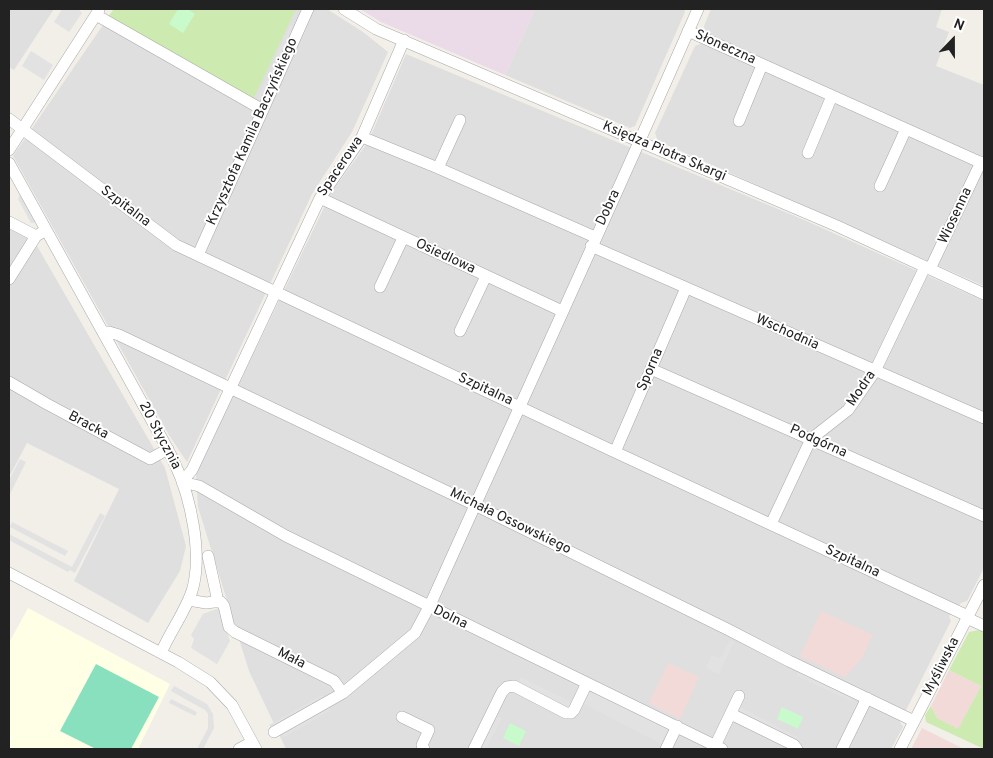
<!DOCTYPE html>
<html>
<head>
<meta charset="utf-8">
<style>
  body { margin:0 }
  #map { position:relative; width:993px; height:758px; overflow:hidden; background:#f2efe9; font-family:Overpass,sans-serif }
  canvas { display:block }
  .frame { position:absolute; inset:0; border:10px solid #222; pointer-events:none }
  .north { position:absolute; left:928px; top:15px; width:50px; height:50px; -webkit-text-stroke:4px #fff; paint-order:stroke; rotate:22deg; font-size:14px; font-weight:700; line-height:20px; text-align:center; color:#222 }
  .north::after { content:''; display:block; margin:auto; width:18px; height:22px; background:#222; clip-path:polygon(50% 0,100% 100%,50% 72%,0 100%) }
</style>
</head>
<body>
<div id="map">
<canvas width="993" height="758"></canvas>
<div class="frame"></div>
<div class="north">N</div>
</div>
<script>
const ctx = document.querySelector('canvas').getContext('2d');
ctx.lineJoin = 'round';
function fill(path, color) { ctx.fillStyle = color; ctx.fill(path, 'evenodd'); }
function stroke(path, color, width, dash) { ctx.strokeStyle = color; ctx.lineWidth = width; ctx.lineCap = dash ? 'butt' : 'round'; ctx.setLineDash(dash || []); ctx.stroke(path); }
function label(font, color, halo, rows, align = 'center') {
  ctx.font = font + ' Overpass,sans-serif'; ctx.lineWidth = 4; ctx.setLineDash([]); ctx.textBaseline = 'middle'; ctx.strokeStyle = halo; ctx.fillStyle = color; for (const [text, x, y, turn = 0] of rows) {
    ctx.save(); ctx.translate(x, y); ctx.rotate((+turn || 0) * Math.PI / 180); ctx.textAlign = isNaN(turn) ? turn : align; if (halo) ctx.strokeText(text, 0, 0); ctx.fillText(text, 0, 0); ctx.restore();
  }
}
const residential = new Path2D(`
  M 9,9 L 54,9 L 14,70 L 9,67 Z
  M 114,9 L 327,9 L 363,32 L 388,52 L 352,132 L 312,194 L 187,462 L 169,435 L 13,156 Z
  M 535,9 L 684,9 L 685,12 L 635,126 L 630,128 L 505,75 Z
  M 711,9 L 942,9 L 936,27 L 949,32 L 936,66 L 984,85 L 984,286 L 658,141 L 655,133 L 695,46 L 700,44 L 705,31 L 704,26 Z
  M 406,54 L 802,219 L 984,301 L 984,568 L 967,601 L 961,603 L 949,616 L 951,621 L 900,722 L 903,727 L 891,749 L 286,749 L 249,671 L 198,507 L 196,473 L 331,193 L 368,142 Z
  M 9,220 L 29,232 L 165,468 L 186,546 L 180,571 L 148,623 L 74,581 L 119,489 L 27,443 L 9,477 Z`);
const commercial = new Path2D(`
  M 821,611 L 873,635 L 862,658 L 845,677 L 800,656 Z
  M 668,663 L 699,677 L 680,719 L 649,703 Z
  M 949,670 L 981,686 L 958,730 L 937,718 L 931,706 Z
  M 922,728 L 964,749 L 911,749 Z`);
const industrial = new Path2D(`
  M 360,9 L 535,9 L 505,75 L 381,22 Z`);
const education = new Path2D(`
  M 28,608 L 170,684 L 138,749 L 9,749 L 9,643 Z`);
const grass = new Path2D(`
  M 114,9 L 296,9 L 253,100 L 107,18 Z
  M 979,630 L 984,632 L 984,749 L 926,722 L 925,715 L 931,706 L 937,718 L 958,729 L 981,686 L 949,670 L 969,632 Z`);
const park = new Path2D(`
  M 178,9 L 190,9 L 189,10 L 195,14 L 183,33 L 169,24 Z
  M 782,707 L 803,717 L 798,729 L 777,719 Z
  M 510,723 L 526,731 L 519,746 L 503,738 Z`);
const pitch = new Path2D(`
  M 96,664 L 159,697 L 131,749 L 96,749 L 60,731 Z`);
const parking = new Path2D(`
  M 62,9 L 78,9 L 82,13 L 69,32 L 54,22 Z
  M 290,25 L 295,27 L 262,102 L 257,100 Z
  M 31,51 L 53,65 L 44,80 L 22,66 Z
  M 21,192 L 38,222 L 31,223 L 18,199 Z
  M 20,459 L 26,462 L 9,496 L 9,480 Z
  M 100,513 L 105,516 L 75,573 L 70,570 L 68,572 L 9,540 L 9,534 L 72,567 Z
  M 12,522 L 68,551 L 65,556 L 10,527 Z
  M 219,608 L 230,641 L 217,664 L 191,648 L 194,639 L 191,635 L 203,614 Z
  M 730,640 L 734,642 L 719,674 L 706,668 L 712,655 L 718,658 L 722,656 Z
  M 798,670 L 852,696 L 851,701 L 797,676 Z
  M 521,677 L 571,702 L 568,708 L 518,683 Z
  M 174,686 L 207,704 L 213,714 L 214,728 L 203,749 L 197,749 L 208,728 L 208,714 L 205,710 L 171,691 Z
  M 592,688 L 670,727 L 661,744 L 584,704 Z
  M 322,695 L 331,710 L 283,738 L 279,732 L 275,734 L 269,725 Z
  M 171,699 L 197,712 L 195,716 L 169,703 Z
  M 740,707 L 799,738 L 797,743 L 737,713 Z
  M 497,716 L 502,718 L 486,749 L 479,749 Z`);
const minor = new Path2D(`
  M 344,9 L 376,29 L 837,226 L 984,294
  M 96,15 L 263,110
  M 688,31 L 984,164
  M 404,40 L 362,137 L 320,198 L 192,470 L 182,482 L 199,486 L 286,536 L 722,749
  M 9,119 L 176,245 L 615,452 L 968,616
  M 739,121 L 762,65
  M 362,137 L 438,168 L 595,237
  M 9,150 L 99,10
  M 808,153 L 832,96
  M 9,163 L 161,437 C 166,446 171,455 175,464 C 191,498 203,555 192,591 C 185,612 170,632 161,653
  M 438,168 L 460,120
  M 880,186 L 906,129
  M 320,198 L 562,311
  M 9,222 L 36,236
  M 591,246 L 984,418
  M 198,255 L 308,9
  M 930,269 L 981,162
  M 9,279 L 36,236 L 46,230
  M 380,287 L 403,238
  M 460,331 L 486,276
  M 103,332 L 109,332 L 119,335 L 475,505 L 727,629 L 789,661 L 914,721
  M 651,369 L 984,516
  M 9,382 L 47,404 L 150,459 L 168,449
  M 615,452 L 686,288
  M 771,524 L 811,439 L 848,410 L 875,371 L 925,267
  M 9,573 L 178,662 L 210,682 L 232,705 L 256,749
  M 189,600 L 206,603 L 214,602 L 217,597 L 208,556
  M 214,602 L 221,602 L 224,606 L 229,627 L 235,632 L 334,681 L 343,693
  M 967,618 L 984,626
  M 731,714 L 794,745 L 797,749
  M 402,717 L 429,730 L 422,745 L 424,749
  M 274,732 L 343,693 L 415,633 L 431,603 C 520,405 611,208 698,9
  M 715,746 L 739,696
  M 239,749 L 252,742
  M 474,749 L 502,692 L 507,687 L 514,686 L 566,713 L 571,713 L 574,710 L 587,683
  M 666,749 L 677,726
  M 842,749 L 867,698
  M 900,749 L 984,585`);
const streetNames = [
  ["Słoneczna",725,48,24],
  ["Krzysztofa Kamila Baczyńskiego",253,132,-66],
  ["Księdza Piotra Skargi",664,152,23],
  ["Spacerowa",341,167,-56],
  ["Szpitalna",125,207,37],
  ["Dobra",609,208,-65],
  ["Wiosenna",956,216,-65],
  ["Osiedlowa",445,257,25],
  ["Wschodnia",787,333,24],
  ["Sporna",651,370,-67],
  ["Modra",862,389,-56],
  ["Szpitalna",485,390,25],
  ["Bracka",88,426,28],
  ["20 Stycznia",159,436,62],
  ["Podgórna",818,442,24],
  ["Michała Ossowskiego",510,522,26],
  ["Szpitalna",852,562,25],
  ["Dolna",450,618,26],
  ["Mała",291,659,27],
  ["Myśliwska",942,667,-63]
];
fill(residential, '#e0dfdf');
fill(commercial, '#f2dad9');
fill(industrial, '#ebdbe8');
fill(education, '#ffffe5');
fill(grass, '#cdebb0');
fill(park, '#c8facc');
fill(pitch, '#88e0be');
fill(parking, '#e2e2e2');
stroke(minor, '#a9a9a9', 12);
stroke(minor, '#fff', 11);
label('14px', '#222', '#fff', streetNames);
</script>
</body>
</html>
